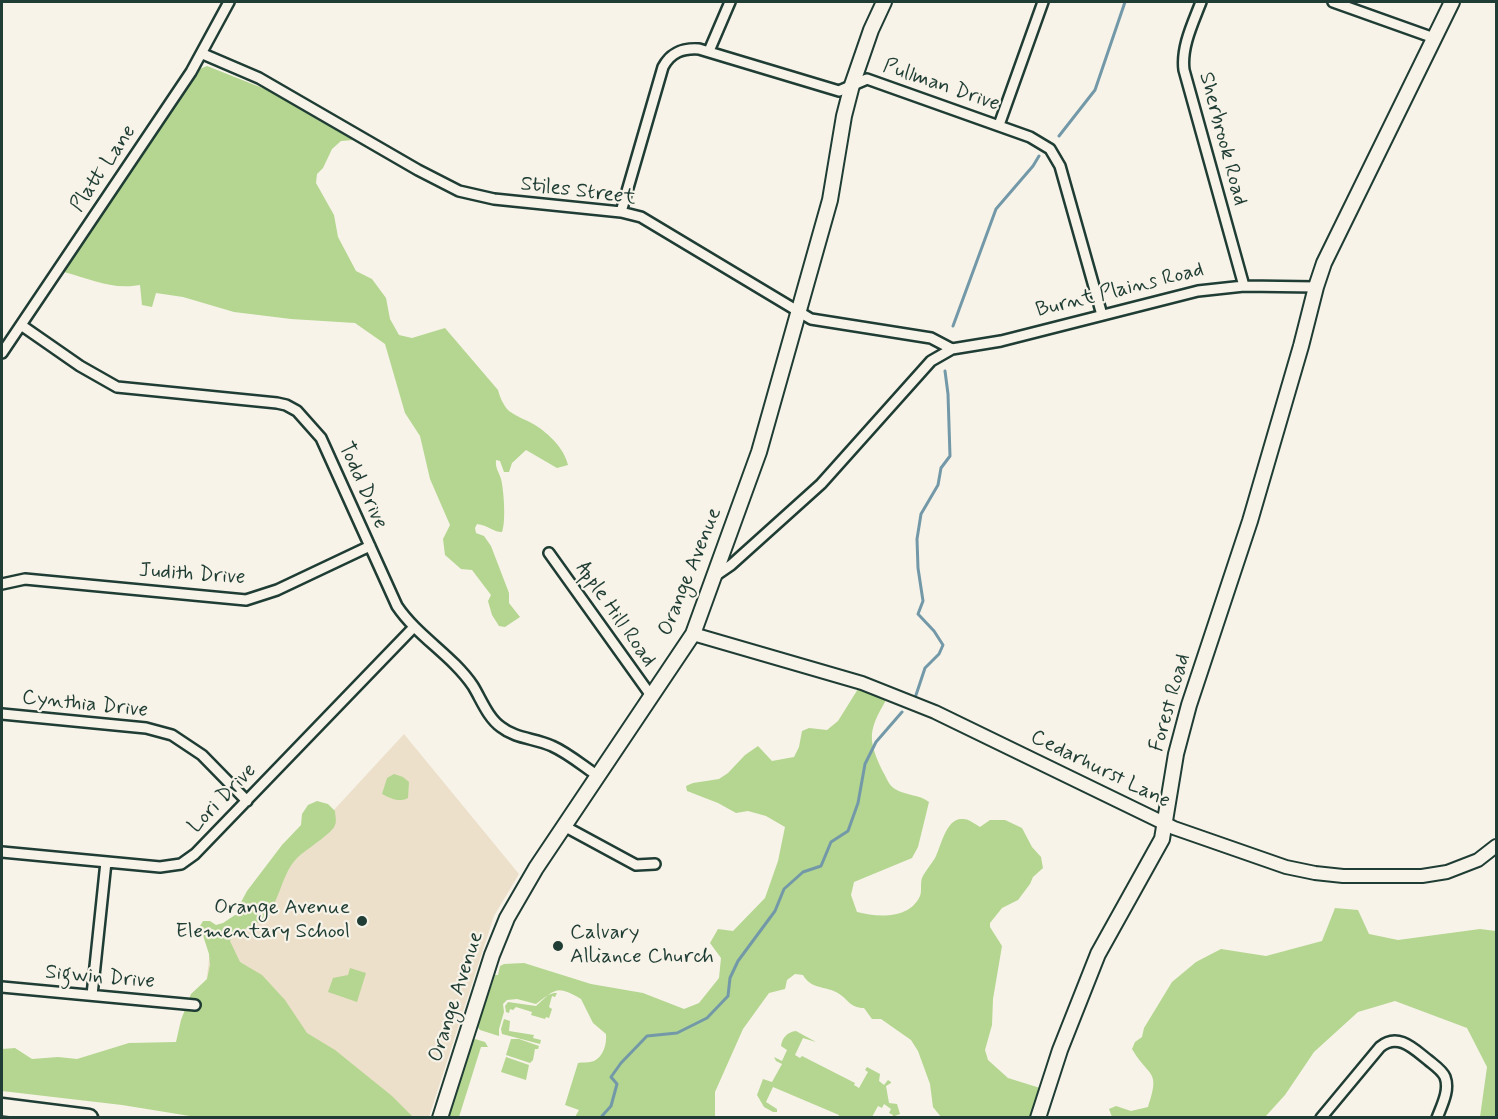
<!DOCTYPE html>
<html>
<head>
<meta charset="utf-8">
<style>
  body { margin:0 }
  #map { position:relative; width:1498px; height:1119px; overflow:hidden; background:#f7f3e8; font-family:Mynerve,sans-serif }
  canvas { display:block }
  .frame { position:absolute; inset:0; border:3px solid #1f3d34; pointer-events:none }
</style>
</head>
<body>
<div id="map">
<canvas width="1498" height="1119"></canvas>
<div class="frame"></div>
</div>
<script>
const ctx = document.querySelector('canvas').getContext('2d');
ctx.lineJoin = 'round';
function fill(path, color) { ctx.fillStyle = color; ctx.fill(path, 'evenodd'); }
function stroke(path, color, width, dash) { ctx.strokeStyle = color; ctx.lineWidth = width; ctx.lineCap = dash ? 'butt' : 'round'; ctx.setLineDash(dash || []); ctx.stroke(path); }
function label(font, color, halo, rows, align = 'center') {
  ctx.font = font + ' Mynerve,sans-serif'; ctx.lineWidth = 4.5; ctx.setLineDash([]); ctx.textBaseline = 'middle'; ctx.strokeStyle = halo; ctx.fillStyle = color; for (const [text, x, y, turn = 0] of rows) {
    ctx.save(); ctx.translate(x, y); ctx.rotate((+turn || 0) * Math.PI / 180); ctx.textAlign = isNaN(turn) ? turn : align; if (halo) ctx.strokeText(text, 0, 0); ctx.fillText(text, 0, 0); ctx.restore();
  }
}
const built = new Path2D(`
  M 404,734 L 519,874 L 494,916 L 429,1117 L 190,1118 L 211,943 Z`);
const green = new Path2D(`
  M 207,66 L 265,89 L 353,140 L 341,141 L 332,149 L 323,168 L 317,174 L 316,183 L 334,215 L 338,237 L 356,271 L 372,279 L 386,298 L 390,319 L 399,335 L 412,338 L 445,328 L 498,390 C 500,397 503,405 509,411 C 517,417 527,420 535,425 C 549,434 564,448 568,465 L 557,468 L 526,450 L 512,463 L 509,472 L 504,472 L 500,461 L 496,460 C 495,468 499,472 501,479 C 504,491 506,522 502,532 C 493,532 488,525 477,524 L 475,528 L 476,533 L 484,536 L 491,546 L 509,593 L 509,603 L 520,617 L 505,627 L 499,626 L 492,615 L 488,601 L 491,595 L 472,570 L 461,569 L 445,555 L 443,539 L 450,525 L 430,479 L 420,436 L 405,413 L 385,344 L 355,323 L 291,319 L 234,312 L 183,297 L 156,293 L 152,307 L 142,305 L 140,285 C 111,290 91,279 64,272 L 192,72 Z
  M 858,689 L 886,700 C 869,730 867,738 882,770 C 886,776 888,785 895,789 C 906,796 919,794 929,802 L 918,847 L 912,858 L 854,882 L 851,895 L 857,912 C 877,917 909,920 920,896 C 922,891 920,884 922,878 C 925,871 931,865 935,858 C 941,847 946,817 963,819 C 969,819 975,824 980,827 L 990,820 L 1005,820 L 1022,828 L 1032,847 L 1041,857 L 1043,868 L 1033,877 L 1030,884 L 1018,900 L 1002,908 L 990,923 L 990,927 L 1002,946 L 993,999 L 992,1025 L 985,1050 L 988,1060 L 1008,1078 L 1040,1088 L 1031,1117 L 941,1117 L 933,1107 L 930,1084 L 918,1051 L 911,1040 L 881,1019 L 872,1019 L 864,1008 C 849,1008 848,998 836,992 C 824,986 811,989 803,975 L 795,974 L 787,980 L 785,989 L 769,993 L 743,1029 L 715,1092 L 715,1117 L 575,1117 L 579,1110 L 565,1105 L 578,1063 C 583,1062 589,1063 594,1061 C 603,1057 607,1044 606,1034 L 593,1023 L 581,999 C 556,985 557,989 536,1004 L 517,999 L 507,1000 L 503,1004 L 504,1012 L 499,1029 L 499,1036 L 480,1030 L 477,1026 L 495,975 L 498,975 L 500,966 L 504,964 L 524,963 L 591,984 L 643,993 L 684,1009 L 699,1003 L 719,978 L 721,958 L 710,943 L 718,929 L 733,931 L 765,898 L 778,861 L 785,827 L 766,816 L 748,811 L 736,813 L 718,803 L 687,791 L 686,786 L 693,783 L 719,779 L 728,773 L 745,755 L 758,746 L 772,761 L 794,757 L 799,747 L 802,731 L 809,728 L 827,730 L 838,721 Z
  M 394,774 L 403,777 L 409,782 L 408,798 C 399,803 390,798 382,794 L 387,778 Z
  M 317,801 L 328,804 L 335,811 C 335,815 337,821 335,825 C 333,833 305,850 297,858 C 280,876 281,902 263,919 C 255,926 243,929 234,934 L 230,941 L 240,962 L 262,975 L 285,1000 L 307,1033 L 335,1050 L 392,1096 L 413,1117 L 196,1117 L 122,1105 L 2,1091 L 2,1049 L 15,1048 L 32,1059 L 58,1057 L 77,1059 L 129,1043 L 176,1042 L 181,1020 L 191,994 L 207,979 L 210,965 L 209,954 L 200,926 L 203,921 L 210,921 L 216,925 L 223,923 L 235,915 L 241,916 L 240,904 L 247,891 L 282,845 L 301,825 L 302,814 L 308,805 Z
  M 1335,908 L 1358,910 L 1369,934 L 1398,940 L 1480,929 L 1496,931 L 1496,1117 L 1480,1117 L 1487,1067 L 1467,1028 L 1395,1001 L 1358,1012 L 1314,1052 L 1285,1095 L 1265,1117 L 1112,1117 L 1109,1109 L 1116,1106 L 1131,1111 L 1148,1107 C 1161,1069 1149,1078 1132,1049 L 1135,1042 L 1142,1037 L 1144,1028 L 1172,982 L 1196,962 L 1221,949 L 1266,956 L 1322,941 Z
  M 350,968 L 366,973 L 357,1002 L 328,992 L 333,978 L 348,975 Z
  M 554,993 L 557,993 L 555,997 L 552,996 L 549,1007 L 552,1009 L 549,1018 L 546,1017 L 545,1019 L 531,1015 L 532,1012 L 516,1007 L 513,1010 L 510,1009 L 509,1013 L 506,1012 L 505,1006 L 508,1002 L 536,1006 L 548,995 Z
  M 504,1019 L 510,1021 L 509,1031 L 534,1035 L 533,1038 L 541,1040 L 540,1044 L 502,1034 L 501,1029 Z
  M 796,1031 L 816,1042 L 803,1038 L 795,1055 L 800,1058 L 802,1056 L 855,1083 L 854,1085 L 859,1088 L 868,1072 L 865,1070 L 867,1067 L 880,1074 L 879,1081 L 884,1085 L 888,1080 L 891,1082 L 891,1083 L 886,1086 L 889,1103 L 897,1104 L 900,1114 L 892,1117 L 893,1115 L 889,1113 L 891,1109 L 884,1104 L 882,1108 L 878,1106 L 872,1117 L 839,1117 L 839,1115 L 773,1087 L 766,1102 L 777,1109 L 777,1112 L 773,1112 L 764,1107 L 757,1095 L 763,1079 L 772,1082 L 782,1064 L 776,1061 L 774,1057 L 782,1061 L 787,1050 L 781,1046 C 782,1038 787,1032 796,1031 Z
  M 475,1039 L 485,1042 L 488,1047 L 481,1047 L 459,1117 L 448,1117 L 473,1040 Z
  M 511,1039 L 519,1039 L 539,1046 L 538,1049 L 535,1049 L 533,1060 L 530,1063 L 506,1055 Z
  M 506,1057 L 529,1065 L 526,1080 L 501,1072 Z`);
const stream = new Path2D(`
  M 1059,136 L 1095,90 L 1125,2
  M 953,326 L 996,209 L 1033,166 L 1039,156
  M 916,695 L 925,668 L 939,654 L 943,645 L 934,631 L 918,614 L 923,601 L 918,568 L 917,539 L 921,514 L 938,485 L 941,468 L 950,456 L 948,394 L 945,371
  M 606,1118 L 602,1116 L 611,1106 L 617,1084 L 611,1077 L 621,1063 L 647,1036 L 677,1033 L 707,1018 L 728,996 L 730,978 L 738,961 L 775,911 L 784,889 L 803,872 L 821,866 L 831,842 L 848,831 L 858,803 L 865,764 L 876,742 L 902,712`);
const minor = new Path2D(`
  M 1201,2 C 1193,23 1181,47 1184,70 L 1244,286
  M 1333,2 L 1434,38
  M 709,51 L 730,2
  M 203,54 L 259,78 L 418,170 L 459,191 L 494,199 L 621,212 L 641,217 L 811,319 L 931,338 L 952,349
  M 999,125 L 1043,2
  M 621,212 L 663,67 C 671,52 683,48 699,49 L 839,91 L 867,79 L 1030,137 L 1050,149 L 1060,166 L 1102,315
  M 21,325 L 80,366 L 117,387 L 277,403 L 286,405 L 297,411 L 321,438 L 397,606 C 418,637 452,655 473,686 C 481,699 488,718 501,727 C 516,739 535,738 552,746 C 568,753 583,766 598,776
  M 2,353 L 191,72 L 229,2
  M 549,553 L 652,697
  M 715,576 L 731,565 L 821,484 L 931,361 L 952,349 L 1001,341 L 1198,291 L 1244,286 L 1316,287
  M 2,584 L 25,579 L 246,600 L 277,590 L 370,546
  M 2,714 L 146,728 L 172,735 L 202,755 L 247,801
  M 564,826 L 636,865 L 655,864
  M 2,852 L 160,867 L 181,864 L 195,854 L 414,627
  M 2,987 L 195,1005
  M 92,995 L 106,862
  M 1321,1118 L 1380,1047 C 1398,1032 1414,1049 1428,1060 C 1434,1065 1442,1070 1445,1077 C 1450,1090 1442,1105 1437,1118`);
const tertiary = new Path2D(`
  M 693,634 L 862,683 L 935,712 L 1174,828 L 1286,867 L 1315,873 L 1343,876 L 1422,876 L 1447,872 L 1478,860 L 1496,846`);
const secondary = new Path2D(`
  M 440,1118 L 492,955 L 507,918 L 536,868 L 693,634 L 759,452 L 830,200 L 844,116 L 852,85 L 871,30 L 884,2
  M 1038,1118 L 1060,1050 L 1098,954 L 1162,839 L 1176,754 L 1189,705 L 1250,521 L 1301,346 L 1316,287 L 1324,263 L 1452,2`);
const motorway = new Path2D(`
  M 2,1107 L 89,1118`);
const markers = [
  [362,921,6,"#1f3d34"],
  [558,946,6,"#1f3d34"]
];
const streetNames = [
  ["Pullman Drive",941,86,19],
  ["Sherbrook Road",1222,139,75],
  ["Platt Lane",104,169,-56],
  ["Stiles Street",578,192,7],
  ["Burnt Plains Road",1120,291,-14],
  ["Todd Drive",362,486,66],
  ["Orange Avenue",691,572,-68],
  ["Judith Drive",192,575,4],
  ["Apple Hill Road",615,615,55],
  ["Forest Road",1171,703,-74],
  ["Cynthia Drive",85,705,6],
  ["Cedarhurst Lane",1100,770,26],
  ["Lori Drive",223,799,-46],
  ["Sigwin Drive",100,978,5],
  ["Orange Avenue",457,997,-72]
];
const poiNames = [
  ["Orange Avenue",350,909],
  ["Elementary School",350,933],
  ["Calvary",570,934,"left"],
  ["Alliance Church",570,958,"left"]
];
fill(built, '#ece0cb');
fill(green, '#b4d690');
stroke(stream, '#7399a9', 3);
stroke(minor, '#1f3d34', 14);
stroke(tertiary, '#1f3d34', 16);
stroke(secondary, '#1f3d34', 18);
stroke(motorway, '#1f3d34', 21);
stroke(minor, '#f7f3e8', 9);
stroke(tertiary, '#f7f3e8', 12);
stroke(secondary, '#f7f3e8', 14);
stroke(motorway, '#f7f3e8', 16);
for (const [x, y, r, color] of markers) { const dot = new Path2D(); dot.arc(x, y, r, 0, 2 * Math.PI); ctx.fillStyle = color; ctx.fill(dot); stroke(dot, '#f7f3e8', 2); }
label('21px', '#1f3d34', '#f7f3e8', streetNames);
label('21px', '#1f3d34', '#f7f3e8', poiNames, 'right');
</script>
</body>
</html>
